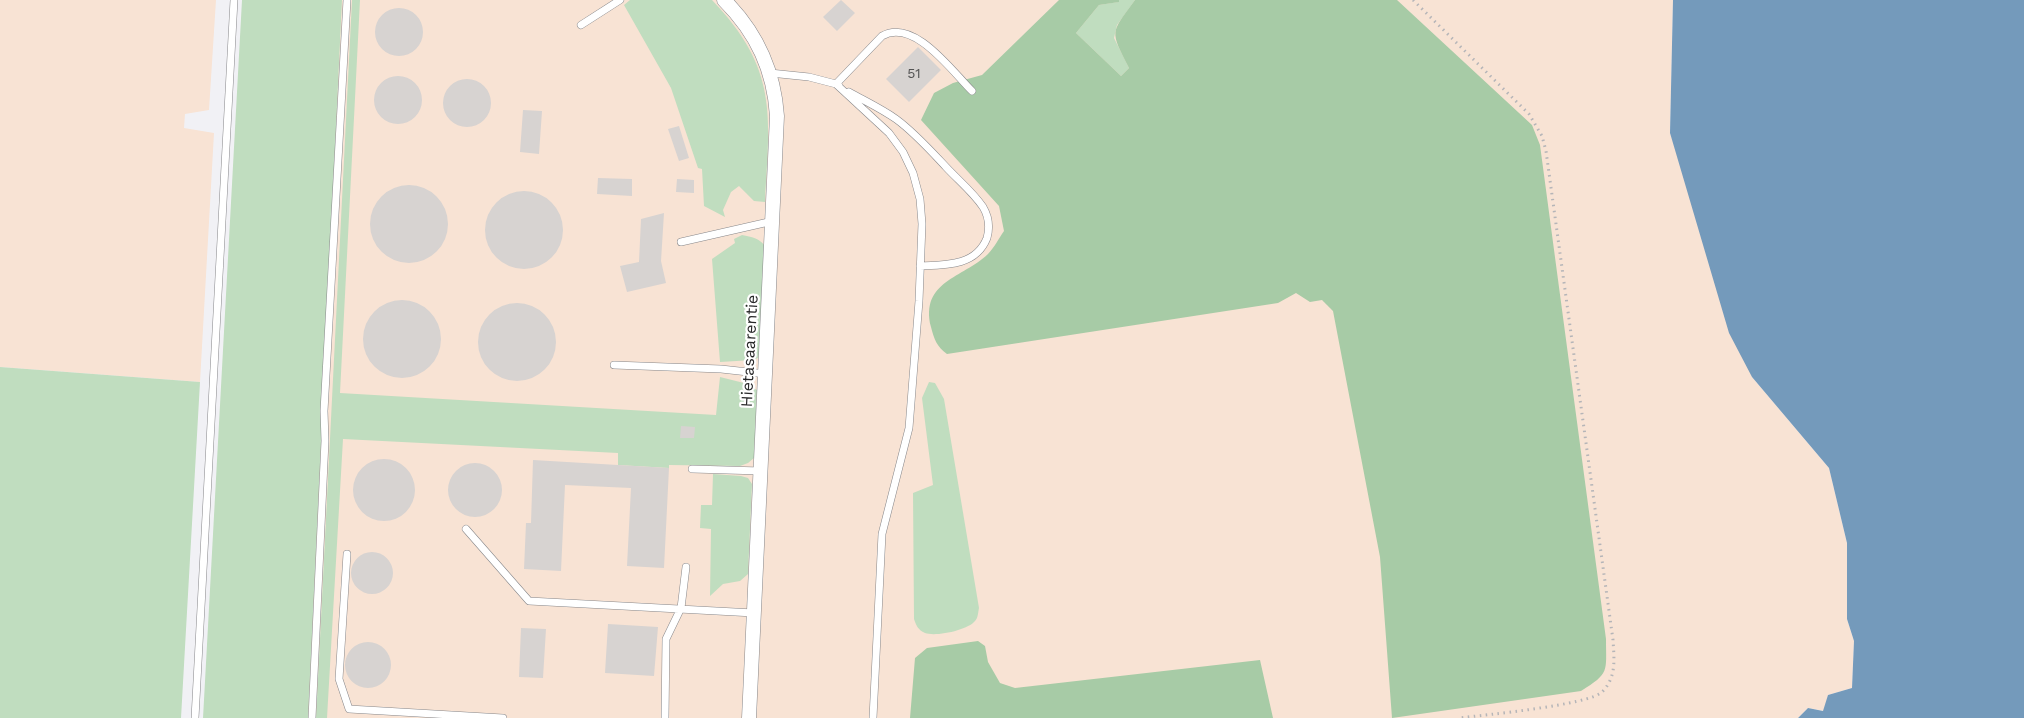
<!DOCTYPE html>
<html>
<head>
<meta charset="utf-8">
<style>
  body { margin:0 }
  canvas { display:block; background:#f1f1f5 }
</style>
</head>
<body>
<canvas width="2024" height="718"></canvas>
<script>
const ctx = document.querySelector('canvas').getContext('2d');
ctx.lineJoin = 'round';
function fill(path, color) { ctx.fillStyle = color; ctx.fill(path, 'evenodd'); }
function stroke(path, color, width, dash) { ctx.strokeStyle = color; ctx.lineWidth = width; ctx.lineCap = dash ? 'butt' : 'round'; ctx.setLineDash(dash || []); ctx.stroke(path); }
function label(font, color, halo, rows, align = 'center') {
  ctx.font = font + ' "Work Sans",sans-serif'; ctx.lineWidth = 4.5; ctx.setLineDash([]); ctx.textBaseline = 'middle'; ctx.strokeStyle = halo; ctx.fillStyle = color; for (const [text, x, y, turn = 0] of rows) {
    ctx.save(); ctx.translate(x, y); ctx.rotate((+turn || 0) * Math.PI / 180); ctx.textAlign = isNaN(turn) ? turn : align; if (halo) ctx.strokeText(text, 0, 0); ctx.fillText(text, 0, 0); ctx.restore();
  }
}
const industrial = new Path2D(`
  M 0,0 L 216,0 L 209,110 L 185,114 L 184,128 L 214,133 L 200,382 L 0,367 Z
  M 312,0 L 1673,0 L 1670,133 L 1752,377 L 1829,468 L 1847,543 L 1847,619 L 1854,641 L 1852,688 L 1828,695 L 1824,711 L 1808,708 L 1798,718 L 282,718 Z`);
const green = new Path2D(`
  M 242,0 L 342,0 L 308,718 L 203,718 Z
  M 352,0 L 360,0 L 340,393 L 716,415 L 720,377 L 744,383 L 757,390 L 754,458 L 748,463 L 740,466 L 669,465 L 669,468 L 618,465 L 618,453 L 343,439 L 327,718 L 316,718 Z
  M 630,0 L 712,0 C 778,69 770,114 765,202 L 754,201 L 739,186 L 731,192 L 723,210 L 725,217 L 704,206 L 702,169 L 698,168 L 671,88 L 624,5 Z
  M 1119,0 L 1135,0 L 1117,25 L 1114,38 L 1129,68 L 1121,76 L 1076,33 L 1099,5 L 1118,2 Z
  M 742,235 C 752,237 759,238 765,246 L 759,354 L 758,358 L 753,360 L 720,362 L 712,259 L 735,243 L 734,239 Z
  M 0,367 L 200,382 L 181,718 L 0,718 Z
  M 929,382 L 935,383 L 944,399 L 979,608 C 978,613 978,618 975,621 C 968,630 936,637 925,633 C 918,630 916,625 914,619 L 913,493 L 933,485 L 922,398 Z
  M 713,474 L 741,476 L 748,478 L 752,484 L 748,574 L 740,581 L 723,584 L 710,596 L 711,529 L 700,528 L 701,505 L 712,505 Z`);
const forest = new Path2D(`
  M 1059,0 L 1119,0 L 1119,2 L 1099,5 L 1076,33 L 1121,76 L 1129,68 C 1110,30 1110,34 1135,0 L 1397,0 L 1532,125 L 1540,145 L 1606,639 C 1606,672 1610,673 1581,691 L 1392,718 L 1380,557 L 1333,311 L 1322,300 L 1310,302 L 1296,293 L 1278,303 L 947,354 C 937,347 934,339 931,327 C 920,281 963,278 988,254 C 994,248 999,238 1004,231 L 999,206 L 921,120 L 934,93 L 953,83 L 982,75 Z
  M 978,641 L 985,646 L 988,662 L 1000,683 L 1015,688 L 1260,660 L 1273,718 L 910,718 L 915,658 L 927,648 Z`);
const water = new Path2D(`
  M 1673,0 L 2024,0 L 2024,718 L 1798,718 L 1808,708 L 1823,711 L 1828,695 L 1852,688 L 1854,641 L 1847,619 L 1847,543 L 1829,468 L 1752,377 L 1729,333 L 1670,133 Z`);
const building = new Path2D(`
  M 841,0 L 855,13 L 837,31 L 823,17 Z
  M375 32a24 24 0 1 1 48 0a24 24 0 1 1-48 0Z
  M 918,47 L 941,70 L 909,102 L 886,79 Z
  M374 100a24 24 0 1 1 48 0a24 24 0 1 1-48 0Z
  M443 103a24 24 0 1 1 48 0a24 24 0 1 1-48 0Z
  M 523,110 L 542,111 L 539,154 L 520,152 Z
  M 679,126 L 689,158 L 679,161 L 668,129 Z
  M 598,178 L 632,179 L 632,196 L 597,194 Z
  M 677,179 L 694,180 L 694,193 L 676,192 Z
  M370 224a39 39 0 1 1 78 0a39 39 0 1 1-78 0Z
  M485 230a39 39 0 1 1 78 0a39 39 0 1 1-78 0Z
  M 664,213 L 661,261 L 666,283 L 627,292 L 620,266 L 639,262 L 641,219 Z
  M363 339a39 39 0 1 1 78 0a39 39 0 1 1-78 0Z
  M478 342a39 39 0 1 1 78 0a39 39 0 1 1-78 0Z
  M 681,426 L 695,427 L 694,438 L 680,438 Z
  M353 490a31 31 0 1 1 62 0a31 31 0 1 1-62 0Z
  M 533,460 L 669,468 L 664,568 L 627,566 L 631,488 L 565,485 L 561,571 L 524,569 L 526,523 L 531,523 Z
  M448 490a27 27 0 1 1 54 0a27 27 0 1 1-54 0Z
  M351 573a21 21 0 1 1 42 0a21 21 0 1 1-42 0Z
  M 608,624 L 658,627 L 654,676 L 605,673 Z
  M 521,628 L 546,629 L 543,678 L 519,677 Z
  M345 665a23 23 0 1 1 46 0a23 23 0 1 1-46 0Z`);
const path = new Path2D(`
  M 1413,0 L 1529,114 L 1542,136 L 1546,151 L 1613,640 C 1614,658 1617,677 1602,692 C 1589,705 1484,715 1459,718`);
const lane = new Path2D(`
  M 581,25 L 620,0
  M 770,73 L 809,77 L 836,84 L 889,133 L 903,152 L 913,173 L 920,199 L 922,224 L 919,301 L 909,428 L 882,534 L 873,718
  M 839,86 L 836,84 L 882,36 C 914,18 951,70 972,91
  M 849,92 C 865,101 882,109 896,119 C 914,132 931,151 946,167 C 958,180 973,192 983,207 C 989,217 990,227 987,238 C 976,266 946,265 920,266
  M 681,242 L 773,221
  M 614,365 L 721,369 L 766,374
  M 692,469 L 761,471
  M 466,529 L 529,601 L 754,613
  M 347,554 L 339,679 L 349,709 L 503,718
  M 195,718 L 234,0
  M 312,718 L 325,441 L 324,411 L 347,0
  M 665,718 L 666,639 L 681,608 L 686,567`);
const street = new Path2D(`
  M 724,0 C 757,33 774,70 777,116 L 749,718`);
const numberNames = [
  ["51",914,74]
];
const streetNames = [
  ["Hietasaarentie",750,351,-87]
];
fill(industrial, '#f8e3d4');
fill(green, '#c0ddbf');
fill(forest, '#a7cba6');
fill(water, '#749abb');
fill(building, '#d7d3d1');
stroke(lane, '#87878a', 8);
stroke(street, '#87878a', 15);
stroke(path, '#b5b5b8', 3, [1.5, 4.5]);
stroke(lane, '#fff', 7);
stroke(street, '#fff', 14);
label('14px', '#545454', null, numberNames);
label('16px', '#29292a', '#fff', streetNames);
</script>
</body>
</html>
